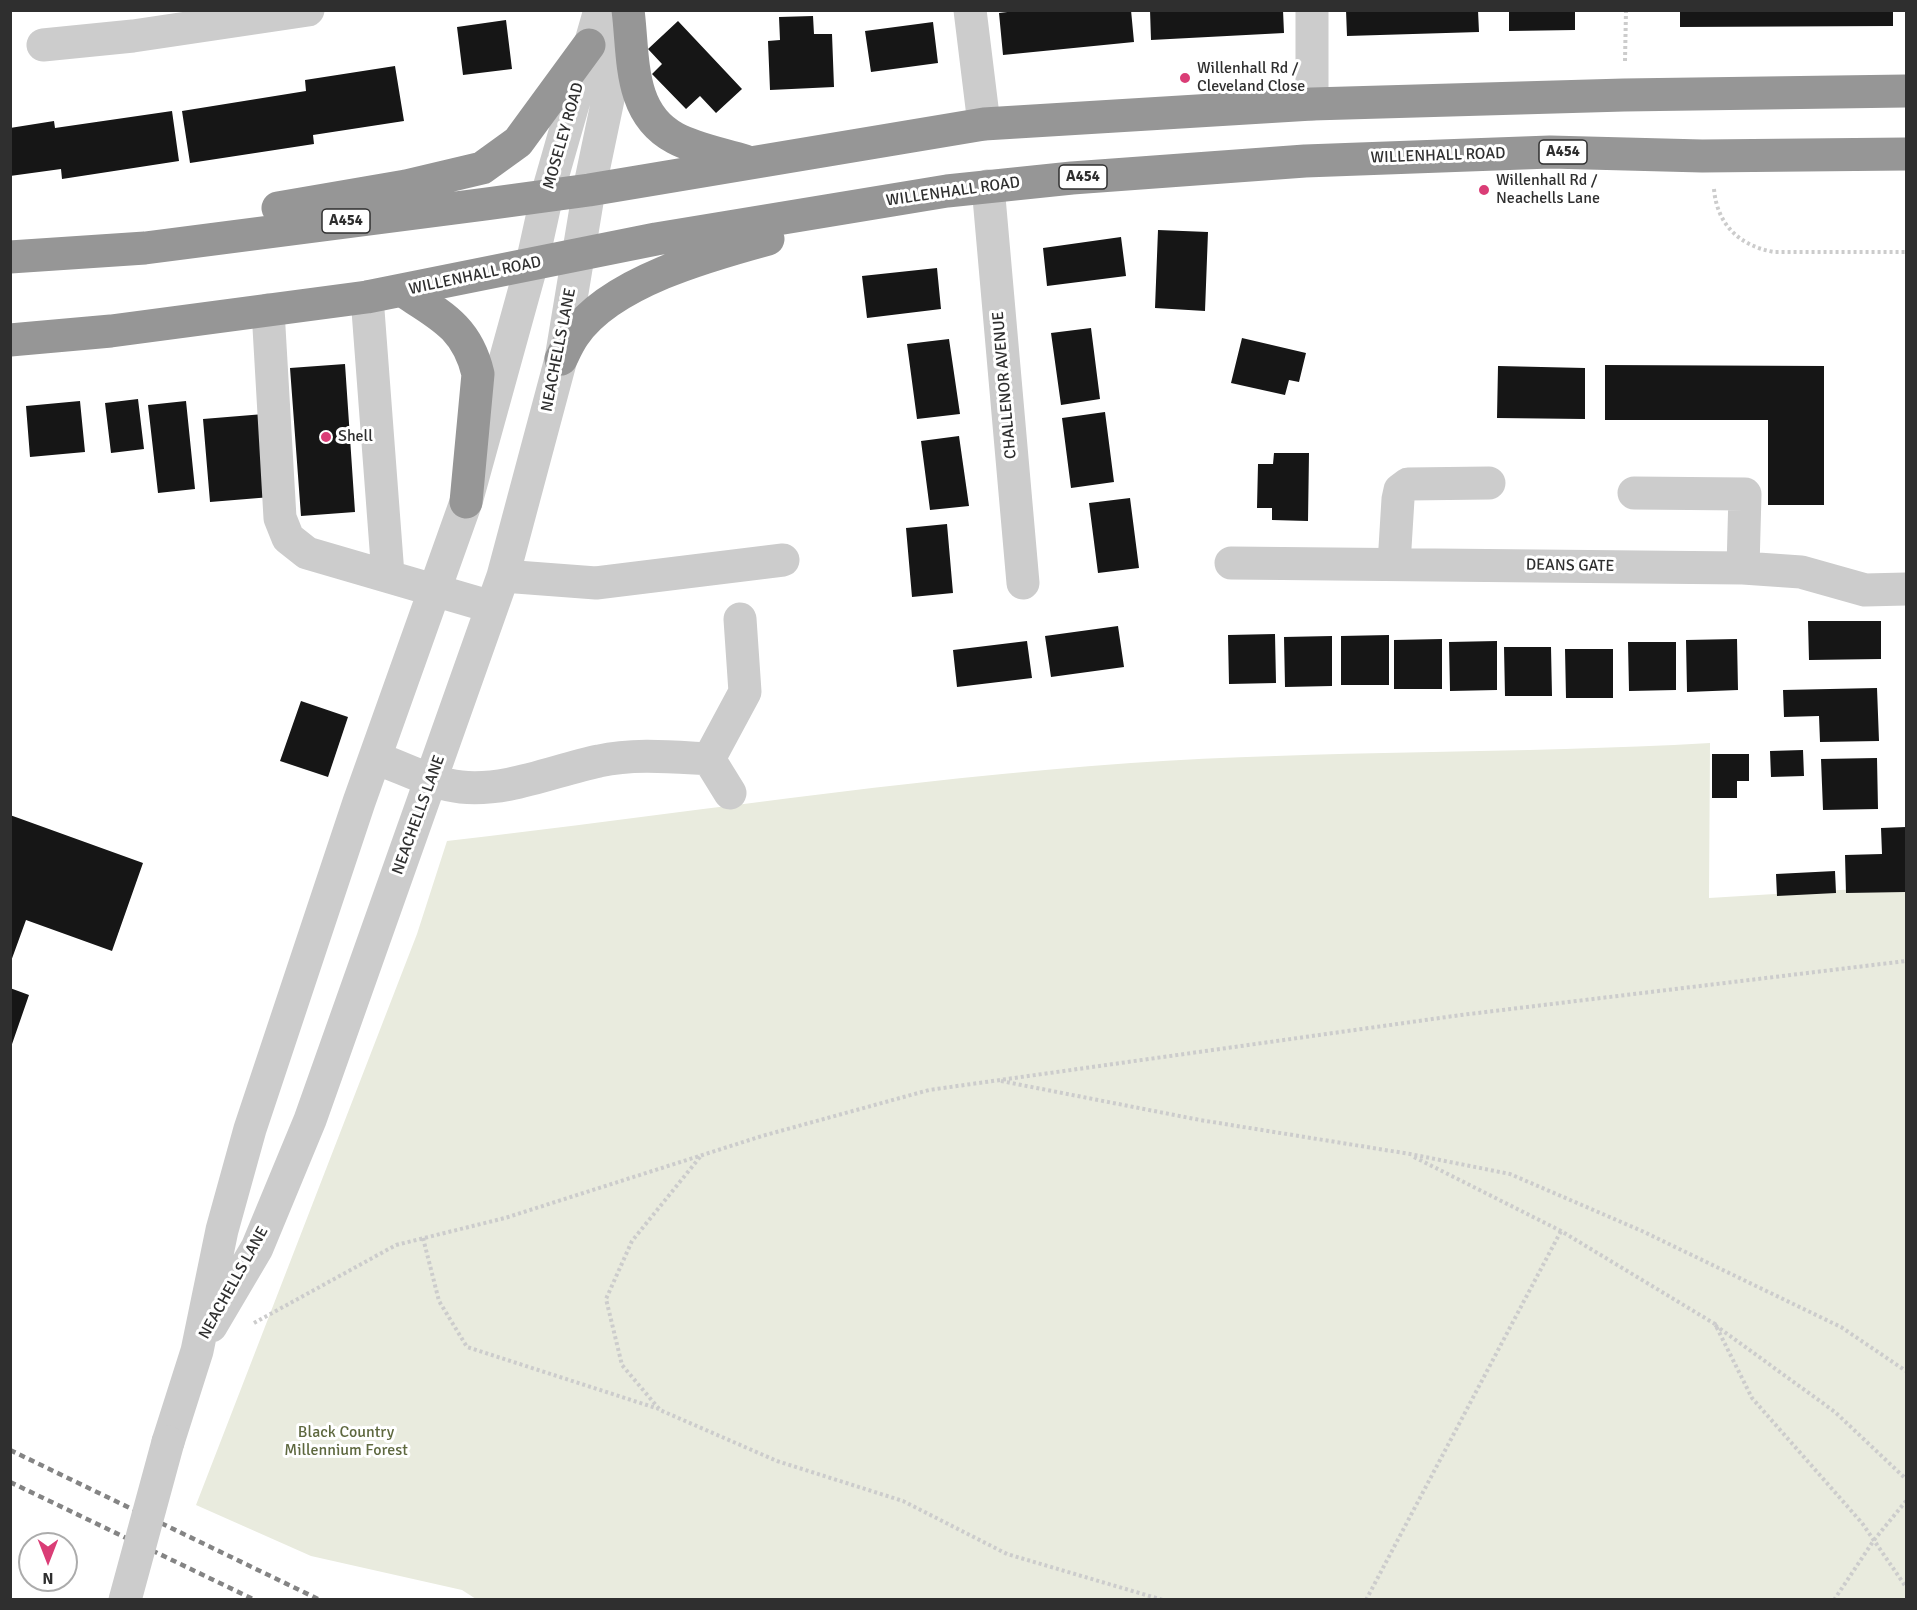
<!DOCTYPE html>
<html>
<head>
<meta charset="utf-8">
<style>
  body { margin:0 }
  #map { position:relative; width:1917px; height:1610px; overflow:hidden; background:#fff; font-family:Signika,sans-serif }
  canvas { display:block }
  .frame { position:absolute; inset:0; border:12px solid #2f2f2f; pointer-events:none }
  .north { position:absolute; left:18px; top:1532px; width:60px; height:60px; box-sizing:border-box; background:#fff; border:2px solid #acacac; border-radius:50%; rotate:180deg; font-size:16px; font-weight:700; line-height:24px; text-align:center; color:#2f2f2f }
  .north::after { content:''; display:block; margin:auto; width:21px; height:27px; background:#da3d76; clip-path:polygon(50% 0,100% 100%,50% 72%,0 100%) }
</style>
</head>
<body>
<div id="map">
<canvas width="1917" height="1610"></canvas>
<div class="frame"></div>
<div class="north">N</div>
</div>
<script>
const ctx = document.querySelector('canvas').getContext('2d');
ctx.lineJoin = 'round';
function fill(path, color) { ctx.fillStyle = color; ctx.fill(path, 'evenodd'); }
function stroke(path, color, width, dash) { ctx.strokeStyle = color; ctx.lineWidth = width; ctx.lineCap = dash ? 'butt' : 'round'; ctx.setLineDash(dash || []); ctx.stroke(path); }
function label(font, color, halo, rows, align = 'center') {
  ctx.font = font + ' Signika,sans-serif'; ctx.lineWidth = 6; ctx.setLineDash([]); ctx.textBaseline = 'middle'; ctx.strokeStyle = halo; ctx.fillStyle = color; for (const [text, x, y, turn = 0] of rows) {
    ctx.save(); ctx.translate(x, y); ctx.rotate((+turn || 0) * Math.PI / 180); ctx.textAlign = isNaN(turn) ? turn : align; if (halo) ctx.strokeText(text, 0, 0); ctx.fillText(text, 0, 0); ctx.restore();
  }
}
const green = new Path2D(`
  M 1710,743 L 1709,898 L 1906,886 L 1906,1599 L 476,1599 L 462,1590 L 311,1556 L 196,1505 L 417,934 L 447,841 C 675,815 902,779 1131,763 C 1324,750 1517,754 1710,743 Z`);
const building = new Path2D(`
  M 1024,10 L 1131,10 L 1134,42 L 1003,55 L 999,13 Z
  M 1150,10 L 1283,10 L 1284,33 L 1151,40 Z
  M 1346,10 L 1478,10 L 1479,32 L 1347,36 Z
  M 1509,10 L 1575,10 L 1575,30 L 1509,31 Z
  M 1680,10 L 1893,10 L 1893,26 L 1680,27 Z
  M 813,16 L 814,34 L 832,34 L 834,87 L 770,90 L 768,41 L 780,40 L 779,17 Z
  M 506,20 L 512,69 L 463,75 L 457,27 Z
  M 678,21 L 742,89 L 716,113 L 700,96 L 686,109 L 652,74 L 662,64 L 648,49 Z
  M 933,22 L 938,63 L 871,72 L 865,31 Z
  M 395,66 L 404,121 L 313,135 L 314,144 L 190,163 L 182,111 L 306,91 L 305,80 Z
  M 172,111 L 179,161 L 62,179 L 61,169 L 10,176 L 10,128 L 54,121 L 55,128 Z
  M 1158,230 L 1208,232 L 1205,311 L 1155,308 Z
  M 1121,237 L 1126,276 L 1047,286 L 1043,248 Z
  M 937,268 L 941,309 L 867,318 L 862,276 Z
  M 1091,328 L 1100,399 L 1061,405 L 1051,333 Z
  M 1242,338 L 1306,353 L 1299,382 L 1289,380 L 1285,395 L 1231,383 Z
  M 949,339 L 960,414 L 917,419 L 907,344 Z
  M 345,364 L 355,512 L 301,516 L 290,368 Z
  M 1605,365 L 1824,366 L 1824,505 L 1768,505 L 1768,420 L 1605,420 Z
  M 1498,366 L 1585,368 L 1585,419 L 1497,418 Z
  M 138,399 L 144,449 L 111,453 L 105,403 Z
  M 80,401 L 85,452 L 30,457 L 26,406 Z
  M 186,401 L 195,489 L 158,493 L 148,405 Z
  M 1105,412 L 1114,482 L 1071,488 L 1062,418 Z
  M 264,414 L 271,497 L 210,502 L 203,419 Z
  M 959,436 L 969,506 L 930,510 L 921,441 Z
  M 1274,453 L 1309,453 L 1308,521 L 1272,520 L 1272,508 L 1257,508 L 1258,464 L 1273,464 Z
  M 1130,498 L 1139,568 L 1098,573 L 1089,503 Z
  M 947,524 L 953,593 L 912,597 L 906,528 Z
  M 1808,621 L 1881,621 L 1881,659 L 1809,660 Z
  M 1118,626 L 1124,667 L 1051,677 L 1045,636 Z
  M 1275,634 L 1276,683 L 1229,684 L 1228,635 Z
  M 1389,635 L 1389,685 L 1341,685 L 1341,636 Z
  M 1332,636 L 1332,686 L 1285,687 L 1284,637 Z
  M 1442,639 L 1442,689 L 1394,689 L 1394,640 Z
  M 1737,639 L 1738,690 L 1687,692 L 1686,640 Z
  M 1027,641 L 1032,678 L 957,687 L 953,650 Z
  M 1497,641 L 1497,690 L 1450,691 L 1449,642 Z
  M 1628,642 L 1676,642 L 1676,690 L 1629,691 Z
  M 1504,647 L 1551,647 L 1552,696 L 1505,696 Z
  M 1565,649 L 1613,649 L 1613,698 L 1566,698 Z
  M 1877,688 L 1879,741 L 1820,742 L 1819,716 L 1784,717 L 1783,690 Z
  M 301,701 L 348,717 L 328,777 L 280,761 Z
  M 1803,750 L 1804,776 L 1771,777 L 1770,751 Z
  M 1712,754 L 1749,754 L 1749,781 L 1737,781 L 1737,798 L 1712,798 Z
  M 1877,758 L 1878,809 L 1823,810 L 1821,759 Z
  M 10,815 L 143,863 L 112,951 L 26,920 L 10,964 Z
  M 1906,827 L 1906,892 L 1846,893 L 1845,855 L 1882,854 L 1881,828 Z
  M 1835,871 L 1836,893 L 1777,896 L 1776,874 Z
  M 10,988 L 29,995 L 11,1047 L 10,1047 Z`);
const path = new Path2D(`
  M 1625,61 L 1626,10
  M 1714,189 C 1717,225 1740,246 1774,252 L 1906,252
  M 1001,1081 L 1200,1120 L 1410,1154 L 1510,1174 L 1642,1231 L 1841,1327 L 1906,1371
  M 700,1157 L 632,1241 L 606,1299 L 622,1365 L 660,1410 L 777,1461 L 903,1501 L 1007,1554 L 1163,1600
  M 1414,1157 L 1561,1231 L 1715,1324 L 1752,1398 L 1862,1523 L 1906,1587
  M 423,1238 L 439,1301 L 467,1347 L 659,1409
  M 254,1323 L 396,1245 L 505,1218 L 762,1136 L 929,1090 L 1461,1015 L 1906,961
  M 1715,1325 L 1835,1412 L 1906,1479
  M 1366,1600 L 1561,1231
  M 1834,1600 L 1874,1540 L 1906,1501`);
const minor = new Path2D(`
  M 970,10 L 984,124
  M 43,45 L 133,36 L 308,10
  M 1312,104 L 1312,10
  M 988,186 L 1023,583
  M 367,297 L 388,575
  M 268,310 L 280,518 L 288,538 L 307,553 L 492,607
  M 1634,493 L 1745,494 L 1743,568
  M 1231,563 L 1743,568 L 1801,572 L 1865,590 L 1906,589
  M 1394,564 L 1398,499 L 1400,490 L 1408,484 L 1489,483
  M 503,576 L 596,583 L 783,560
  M 375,758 C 402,767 432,784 461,787 C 507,792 555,770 599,761 C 634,753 673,757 709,759 L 730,793
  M 709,759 L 745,692 L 740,619
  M 211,1326 L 257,1248 L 310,1120 L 503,576 L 561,359 L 589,190 L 624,23
  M 168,1442 L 197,1351 L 222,1230 L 250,1129 L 359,802 L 466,502 L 532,263 L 547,195 L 600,10`);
const highway = new Path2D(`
  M 628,10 C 634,57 628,113 675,138 C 695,149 723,154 745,161
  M 278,208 L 406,186 L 482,168 L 518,142 L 589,45
  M 10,257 L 145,248 L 486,204 L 589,190 L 984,124 L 1312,104 L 1624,95 L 1906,91
  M 403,291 C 440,315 467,327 478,374 L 466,502
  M 10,340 L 111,331 L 367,297 L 656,239 L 947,191 L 1072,178 L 1305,161 L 1550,152 L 1702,156 L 1906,154
  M 561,359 C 565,351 569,342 574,335 C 610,282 709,255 768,239`);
const rail = new Path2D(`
  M 10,1450 L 320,1600
  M 10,1482 L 255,1600`);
const minorBridge = new Path2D(`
  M 125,1600 L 168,1442`);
const markers = [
  [1185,78,6,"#da3d76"],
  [1484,190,6,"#da3d76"],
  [326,437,6,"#da3d76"]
];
const shields = [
  [1563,152,48],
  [1083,177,48],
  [346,221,48]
];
const shieldNames = [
  ["A454",1563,152],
  ["A454",1083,177],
  ["A454",346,221]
];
const poiNames = [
  ["Willenhall Rd /",1197,69],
  ["Cleveland Close",1197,87],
  ["Willenhall Rd /",1496,181],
  ["Neachells Lane",1496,199],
  ["Shell",338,437]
];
const streetNames = [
  ["MOSELEY ROAD",564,136,-74],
  ["WILLENHALL ROAD",1438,156,-2],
  ["WILLENHALL ROAD",953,192,-8],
  ["WILLENHALL ROAD",475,276,-12],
  ["NEACHELLS LANE",559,350,-79],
  ["CHALLENOR AVENUE",1005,385,-95],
  ["DEANS GATE",1570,566,1],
  ["NEACHELLS LANE",419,815,-70],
  ["NEACHELLS LANE",234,1283,-61]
];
const parkNames = [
  ["Black Country",346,1433],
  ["Millennium Forest",346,1451]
];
fill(green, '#e9ebde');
fill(building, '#161616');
stroke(path, '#ccc', 4, [3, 3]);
stroke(minor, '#ccc', 33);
stroke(highway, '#969696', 33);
stroke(rail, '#848484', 4.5, [6, 4.5]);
stroke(minorBridge, '#ccc', 33);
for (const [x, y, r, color] of markers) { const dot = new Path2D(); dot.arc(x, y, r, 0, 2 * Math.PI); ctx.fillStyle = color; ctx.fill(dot); stroke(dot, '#fff', 2); }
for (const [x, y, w] of shields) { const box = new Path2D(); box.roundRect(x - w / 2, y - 12, w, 24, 4.5); ctx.fillStyle = '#fff'; ctx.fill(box); stroke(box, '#2f2f2f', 1.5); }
label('bold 15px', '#2f2f2f', null, shieldNames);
label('16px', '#2f2f2f', '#fff', poiNames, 'left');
label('16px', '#2f2f2f', '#fff', streetNames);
label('16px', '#5e683f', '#fff', parkNames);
</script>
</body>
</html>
